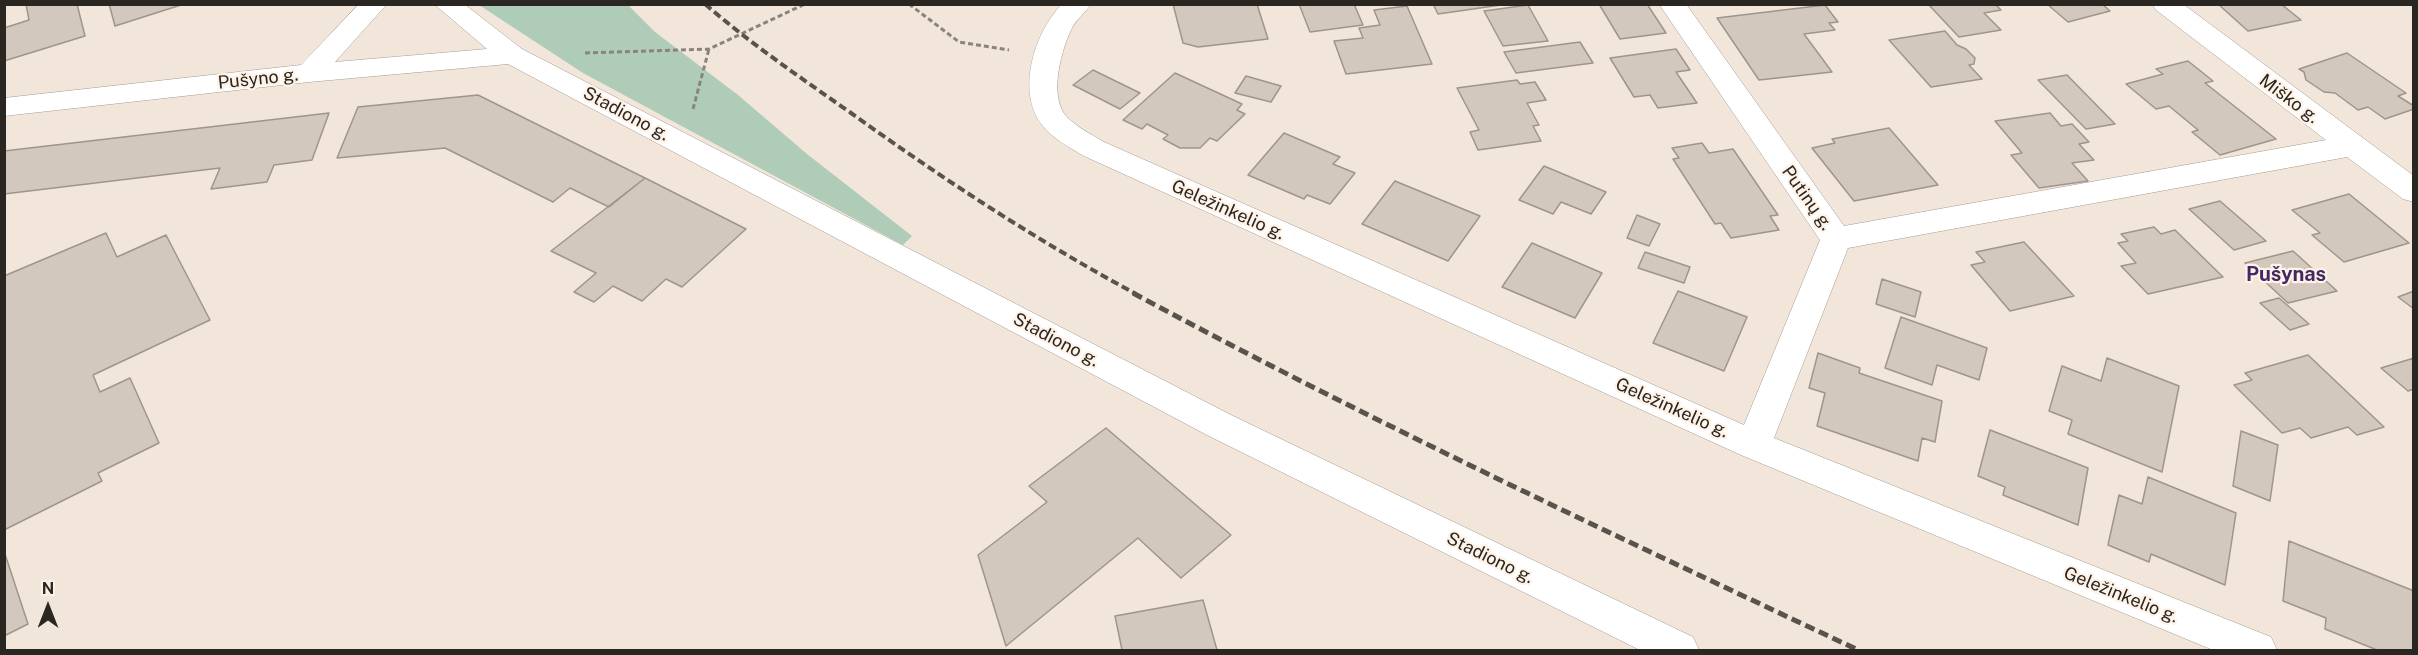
<!DOCTYPE html>
<html>
<head>
<meta charset="utf-8">
<style>
  body { margin:0 }
  #map { position:relative; width:2418px; height:655px; overflow:hidden; background:#f2e6db; font-family:"Public Sans",sans-serif }
  canvas { display:block }
  .frame { position:absolute; inset:0; border:6px solid #2a2622; pointer-events:none }
  .north { position:absolute; left:18px; top:577px; width:60px; height:60px; -webkit-text-stroke:4px #fff3e8; paint-order:stroke; rotate:0deg; font-size:16px; font-weight:700; line-height:24px; text-align:center; color:#2a2622 }
  .north::after { content:''; display:block; margin:auto; width:21px; height:27px; background:#2a2622; clip-path:polygon(50% 0,100% 100%,50% 72%,0 100%) }
</style>
</head>
<body>
<div id="map">
<canvas width="2418" height="655"></canvas>
<div class="frame"></div>
<div class="north">N</div>
</div>
<script>
const ctx = document.querySelector('canvas').getContext('2d');
ctx.lineJoin = 'round';
function fill(path, color) { ctx.fillStyle = color; ctx.fill(path, 'evenodd'); }
function stroke(path, color, width, dash) { ctx.strokeStyle = color; ctx.lineWidth = width; ctx.lineCap = dash ? 'butt' : 'round'; ctx.setLineDash(dash || []); ctx.stroke(path); }
function label(font, color, halo, rows, align = 'center') {
  ctx.font = font + ' "Public Sans",sans-serif'; ctx.lineWidth = 4.5; ctx.setLineDash([]); ctx.textBaseline = 'middle'; ctx.strokeStyle = halo; ctx.fillStyle = color; for (const [text, x, y, turn = 0] of rows) {
    ctx.save(); ctx.translate(x, y); ctx.rotate((+turn || 0) * Math.PI / 180); ctx.textAlign = isNaN(turn) ? turn : align; if (halo) ctx.strokeText(text, 0, 0); ctx.fillText(text, 0, 0); ctx.restore();
  }
}
const green = new Path2D(`
  M 479,5 L 628,5 L 655,32 L 738,95 L 807,154 L 912,236 L 903,245 L 583,73 Z`);
const building = new Path2D(`
  M 26,4 L 77,4 L 85,36 L 4,61 L 4,28 L 29,20 Z
  M 109,4 L 180,4 L 181,5 L 115,26 Z
  M 1173,4 L 1257,4 L 1268,39 L 1198,47 L 1183,43 Z
  M 1299,4 L 1354,4 L 1363,25 L 1310,32 Z
  M 1433,4 L 1500,4 L 1501,5 L 1438,14 Z
  M 1599,4 L 1647,4 L 1666,33 L 1620,39 Z
  M 1928,4 L 1995,4 L 2001,10 L 1984,13 L 2001,30 L 1959,37 Z
  M 2047,4 L 2102,4 L 2110,11 L 2068,22 Z
  M 2218,4 L 2281,4 L 2301,20 L 2248,31 Z
  M 1528,5 L 1548,41 L 1503,46 L 1484,11 Z
  M 1825,5 L 1838,22 L 1829,23 L 1835,30 L 1804,34 L 1832,72 L 1759,80 L 1717,18 Z
  M 1407,6 L 1432,64 L 1346,74 L 1334,41 L 1363,38 L 1359,28 L 1380,25 L 1374,10 Z
  M 1945,31 L 1957,45 L 1966,49 L 1975,58 L 1974,64 L 1969,65 L 1982,79 L 1931,87 L 1889,40 Z
  M 1580,42 L 1593,63 L 1516,73 L 1504,52 Z
  M 1676,49 L 1690,70 L 1676,72 L 1697,103 L 1658,108 L 1650,95 L 1634,97 L 1610,58 Z
  M 2347,53 L 2406,93 L 2398,96 L 2414,106 L 2414,109 L 2385,119 L 2368,107 L 2358,110 L 2335,93 L 2324,92 L 2306,80 L 2304,72 L 2299,69 Z
  M 2188,61 L 2213,81 L 2205,83 L 2276,139 L 2220,155 L 2192,132 L 2198,130 L 2169,106 L 2156,109 L 2126,84 L 2163,74 L 2156,69 Z
  M 1093,70 L 1140,93 L 1120,109 L 1073,85 Z
  M 1175,73 L 1242,104 L 1237,110 L 1245,114 L 1217,141 L 1210,138 L 1200,148 L 1180,148 L 1163,139 L 1168,135 L 1147,124 L 1142,129 L 1123,120 Z
  M 2067,75 L 2115,124 L 2086,129 L 2038,80 Z
  M 1246,76 L 1281,86 L 1271,102 L 1235,93 Z
  M 1517,80 L 1520,84 L 1535,82 L 1546,100 L 1527,103 L 1539,125 L 1533,126 L 1541,141 L 1478,150 L 1470,132 L 1479,130 L 1457,88 Z
  M 478,95 L 645,178 L 609,207 L 570,188 L 553,202 L 445,148 L 337,158 L 358,107 Z
  M 329,113 L 312,160 L 274,165 L 267,182 L 211,189 L 220,168 L 4,194 L 4,151 Z
  M 2050,113 L 2061,126 L 2072,124 L 2089,142 L 2079,144 L 2094,160 L 2072,163 L 2088,181 L 2039,188 L 2011,155 L 2022,153 L 1995,121 Z
  M 1889,128 L 1938,185 L 1854,201 L 1812,148 L 1835,143 L 1832,139 Z
  M 1284,133 L 1340,157 L 1333,164 L 1355,173 L 1330,204 L 1307,195 L 1304,199 L 1248,175 Z
  M 1702,143 L 1709,153 L 1733,149 L 1778,215 L 1770,216 L 1779,230 L 1731,238 L 1721,223 L 1715,224 L 1673,159 L 1679,158 L 1672,148 Z
  M 1544,166 L 1606,192 L 1591,214 L 1561,202 L 1553,214 L 1519,200 Z
  M 645,178 L 746,229 L 682,287 L 666,279 L 642,301 L 613,286 L 594,302 L 574,292 L 596,273 L 551,251 Z
  M 1395,181 L 1480,216 L 1448,261 L 1362,224 Z
  M 2349,194 L 2409,243 L 2344,262 L 2312,235 L 2320,233 L 2292,210 Z
  M 2220,201 L 2266,241 L 2234,250 L 2189,209 Z
  M 1637,215 L 1660,224 L 1649,246 L 1627,238 Z
  M 2154,227 L 2161,234 L 2175,230 L 2223,277 L 2148,294 L 2121,266 L 2136,263 L 2118,243 L 2128,241 L 2121,234 Z
  M 106,233 L 117,257 L 166,235 L 210,320 L 93,375 L 100,392 L 130,378 L 159,443 L 98,473 L 102,481 L 4,530 L 4,276 Z
  M 2024,242 L 2074,296 L 2010,311 L 1971,265 L 1985,262 L 1976,252 Z
  M 1532,243 L 1602,273 L 1575,318 L 1502,287 Z
  M 2293,251 L 2337,291 L 2288,303 L 2245,263 Z
  M 1645,252 L 1690,267 L 1684,283 L 1638,268 Z
  M 1882,279 L 1921,292 L 1915,317 L 1876,304 Z
  M 1678,291 L 1747,317 L 1724,371 L 1653,343 Z
  M 2414,291 L 2414,309 L 2398,297 Z
  M 2279,298 L 2309,324 L 2290,330 L 2260,303 Z
  M 1901,317 L 1987,348 L 1979,380 L 1937,365 L 1932,385 L 1885,368 Z
  M 1818,353 L 1860,368 L 1859,373 L 1942,401 L 1935,442 L 1922,438 L 1918,461 L 1817,426 L 1825,393 L 1809,388 Z
  M 2308,355 L 2384,427 L 2357,435 L 2348,427 L 2311,438 L 2300,428 L 2282,433 L 2234,385 L 2252,380 L 2245,373 Z
  M 2107,358 L 2179,386 L 2162,472 L 2068,434 L 2072,420 L 2049,411 L 2062,366 L 2101,381 Z
  M 2414,358 L 2414,389 L 2408,391 L 2381,368 Z
  M 1106,428 L 1231,535 L 1181,578 L 1138,538 L 1006,646 L 978,555 L 1047,502 L 1029,486 Z
  M 1990,430 L 2088,468 L 2078,525 L 2003,495 L 2005,487 L 1978,476 Z
  M 2241,431 L 2278,445 L 2270,501 L 2233,486 Z
  M 2148,477 L 2236,513 L 2225,585 L 2151,554 L 2149,562 L 2108,545 L 2119,495 L 2142,504 Z
  M 2289,541 L 2414,591 L 2414,650 L 2377,650 L 2325,629 L 2326,618 L 2283,601 Z
  M 4,551 L 28,624 L 4,636 Z
  M 1203,600 L 1217,650 L 1122,650 L 1115,616 Z`);
const path = new Path2D(`
  M 909,4 L 959,42 L 1009,50
  M 585,53 L 709,49 L 805,4
  M 693,109 L 709,49`);
const minor = new Path2D(`
  M 359,4 L 387,4 L 335,62 L 487,49 L 434,4 L 464,4 L 522,49 L 1231,415 L 1693,637 L 1699,650 L 1640,650 L 1207,435 L 508,64 L 309,82 L 4,116 L 4,98 L 301,65 Z
  M 1062,4 L 1091,4 C 1086,12 1078,18 1073,26 C 1062,47 1048,95 1066,116 C 1076,127 1091,134 1104,142 L 1744,425 L 1820,240 L 1659,4 L 1686,4 L 1844,226 L 2326,140 L 2156,10 L 2152,4 L 2183,4 L 2414,176 L 2414,202 L 2403,199 L 2347,157 L 1848,248 L 1774,438 L 2271,637 L 2277,650 L 2213,650 L 1741,455 L 1084,156 C 1069,147 1053,139 1042,125 C 1016,91 1034,33 1062,4 Z`);
const railFar1 = new Path2D(`
  M 705,4 C 751,44 801,78 851,113 C 943,179 1036,240 1136,294`);
const rail = new Path2D(`
  M 1133,293 C 1370,421 1614,535 1858,650`);
const streetNames = [
  ["Pušyno g.",258,79,-6],
  ["Miško g.",2289,99,37],
  ["Stadiono g.",626,114,28],
  ["Putinų g.",1807,198,55],
  ["Geležinkelio g.",1228,210,24],
  ["Stadiono g.",1056,340,28],
  ["Geležinkelio g.",1672,408,24],
  ["Stadiono g.",1490,558,26],
  ["Geležinkelio g.",2121,595,22]
];
const neighbourhoodNames = [
  ["Pušynas",2286,275]
];
fill(green, '#aeccb7');
fill(building, '#d3c8bd');
stroke(building, '#9f958a', 1.5);
stroke(minor, '#a69b91', 1);
stroke(path, '#8b847c', 3, [5, 3]);
fill(minor, '#fff');
stroke(railFar1, '#59534e', 4, [8, 4]);
stroke(rail, '#59534e', 5, [10, 5]);
label('18px', '#2a2622', '#fff3e8', streetNames);
label('bold 20px', '#422964', '#fff3e8', neighbourhoodNames);
</script>
</body>
</html>
